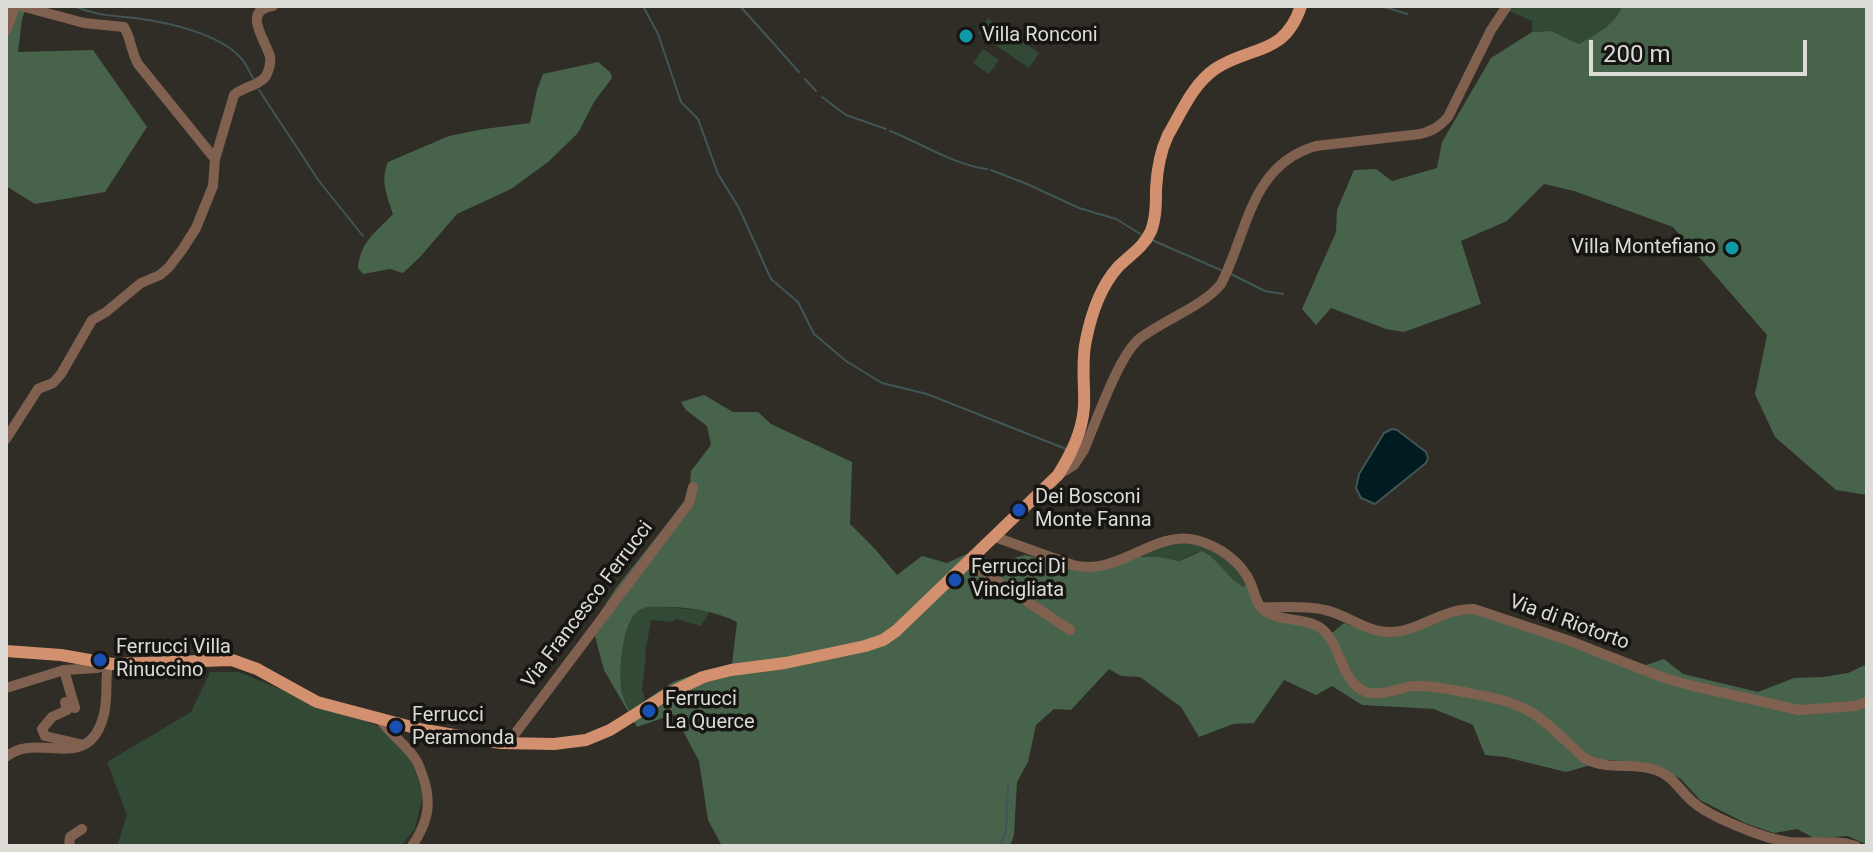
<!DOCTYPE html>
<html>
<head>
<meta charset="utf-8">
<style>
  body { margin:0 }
  #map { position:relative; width:1873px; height:852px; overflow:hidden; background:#2f2d26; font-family:Roboto,sans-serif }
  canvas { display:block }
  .frame { position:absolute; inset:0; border:8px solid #dcdbd6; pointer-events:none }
  .scale { position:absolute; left:1589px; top:40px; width:218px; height:36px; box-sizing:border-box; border:4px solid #dcdbd6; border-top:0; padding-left:10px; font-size:24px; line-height:28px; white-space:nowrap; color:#dcdbd6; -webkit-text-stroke:6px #161512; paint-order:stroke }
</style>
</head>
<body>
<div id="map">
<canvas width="1873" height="852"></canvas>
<div class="frame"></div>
<div class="scale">200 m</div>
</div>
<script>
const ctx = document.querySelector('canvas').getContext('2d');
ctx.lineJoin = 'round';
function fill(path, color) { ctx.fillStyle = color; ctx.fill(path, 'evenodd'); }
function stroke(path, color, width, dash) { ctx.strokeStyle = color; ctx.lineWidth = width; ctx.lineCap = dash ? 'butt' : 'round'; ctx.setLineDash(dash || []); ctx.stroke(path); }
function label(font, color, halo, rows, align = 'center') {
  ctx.font = font + ' Roboto,sans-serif'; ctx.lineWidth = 7; ctx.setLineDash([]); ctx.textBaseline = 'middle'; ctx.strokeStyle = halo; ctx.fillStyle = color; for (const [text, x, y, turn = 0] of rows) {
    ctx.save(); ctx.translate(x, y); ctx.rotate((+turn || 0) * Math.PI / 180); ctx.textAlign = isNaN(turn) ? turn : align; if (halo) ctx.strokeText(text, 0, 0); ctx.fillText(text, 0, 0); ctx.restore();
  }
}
const green = new Path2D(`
  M 1514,6 L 1622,6 C 1615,25 1595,34 1579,44 L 1551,31 L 1532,32 L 1532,21 L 1509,11 Z
  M 988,18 L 1039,53 L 1029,68 L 978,33 Z
  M 983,49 L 999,60 L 989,74 L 973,63 Z
  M 1175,542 L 1201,544 L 1232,563 L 1247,584 L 1244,587 L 1237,584 L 1197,552 L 1178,561 L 1158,557 L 1136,557 Z
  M 647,607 L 665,607 L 710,611 L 701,626 L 677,619 L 670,622 L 651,620 L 645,654 L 646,655 L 642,689 L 645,700 L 629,711 C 627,706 623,700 622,693 C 618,675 622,627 636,613 C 639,609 642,609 647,607 Z
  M 210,672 L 239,672 L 314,703 L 379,726 L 411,758 L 423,795 L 415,829 L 401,846 L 117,846 L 127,815 L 107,762 L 191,712 Z`);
const forest = new Path2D(`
  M 6,6 L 27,6 L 22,19 L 18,52 L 93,50 L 147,127 L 105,192 L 35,204 L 6,186 Z
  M 1622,6 L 1867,6 L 1867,495 L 1836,490 L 1775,437 L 1755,394 L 1767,335 L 1673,227 L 1574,191 L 1544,184 L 1507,221 L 1461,241 L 1481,304 L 1404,332 L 1386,329 L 1331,308 L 1316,325 L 1302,309 L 1336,232 L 1337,210 L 1354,170 L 1376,169 L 1392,181 L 1437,168 L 1442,142 L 1491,58 L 1532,32 L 1551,31 L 1579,44 C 1596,34 1615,25 1622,6 Z
  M 598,62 L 610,72 L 612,78 L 594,102 L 578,133 L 548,162 L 511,189 L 457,214 L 420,257 L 403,273 L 390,269 L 363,274 L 358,268 C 360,242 376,232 393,214 C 387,196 380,181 388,162 L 449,136 L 484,129 L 530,123 L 537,90 L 543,74 Z
  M 704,395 L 733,412 L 758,412 L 771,424 L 852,462 L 850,524 L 875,549 L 897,575 L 922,556 L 947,563 L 969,553 L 1000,562 L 1025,555 L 1085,568 L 1136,557 L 1159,557 L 1179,561 L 1202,551 C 1219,559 1227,579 1244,587 L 1247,584 L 1255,605 L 1315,628 L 1326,638 L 1344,623 L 1372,633 L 1449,615 L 1477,613 L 1634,669 L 1664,659 L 1683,674 L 1758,692 L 1794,678 L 1823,677 L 1848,673 L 1867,664 L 1867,845 L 1848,836 L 1814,838 L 1797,829 L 1774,833 L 1745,823 L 1700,800 L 1681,779 L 1652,764 L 1609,760 L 1566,772 L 1505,757 L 1485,755 L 1473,725 L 1434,709 L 1362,705 L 1332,686 L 1316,695 L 1284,680 L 1254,723 L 1233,724 L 1199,737 L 1181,707 L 1140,677 L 1121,676 L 1109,669 L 1071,710 L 1054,709 L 1036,725 L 1028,762 L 1017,782 L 1014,835 L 1010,846 L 722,846 L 708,820 L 699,761 L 674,714 L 637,727 L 604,670 L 592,625 L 616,588 L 689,496 L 691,471 L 711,445 L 707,426 L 686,410 L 681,402 ZM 647,607 C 679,606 708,608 737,622 L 732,664 L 701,672 L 673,682 L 629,711 C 627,705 623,699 622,693 C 618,675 622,626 636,613 C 639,609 642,609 647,607 Z`);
const water = new Path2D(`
  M 1392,429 L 1397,430 L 1426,452 L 1428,458 L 1426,463 L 1375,504 L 1361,498 L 1356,488 L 1359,474 L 1384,433 Z`);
const stream = new Path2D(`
  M 74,6 C 99,17 115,15 141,19 C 171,23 218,34 240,57 C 245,62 249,71 253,78
  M 643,6 L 658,34 L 681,102 L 698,119 L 718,174 L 739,208 L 771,279 L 798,302 L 814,334 L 846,361 L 882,383 L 927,394 L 1066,449
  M 740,6 L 799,72
  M 1381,6 L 1407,14
  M 805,79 L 816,91
  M 259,90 L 319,181 L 363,236
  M 822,97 L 846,115 L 886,129
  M 890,131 C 923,144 952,164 987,169
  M 991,170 L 1027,184 L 1079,208 L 1116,219 L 1142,235
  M 1152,240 L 1223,271
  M 1229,273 L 1265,291 L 1283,294
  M 1000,846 L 1006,832 L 1008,783`);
const minor = new Path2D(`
  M 21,6 L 84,23 L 124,27 C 131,38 131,52 138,64 L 215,159
  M 6,31 L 15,6
  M 6,439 L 38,389 L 53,383 L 61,374 L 92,320 L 106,312 L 141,283 L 160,275 L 169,267 L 182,250 L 196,228 L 213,186 L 215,159 L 234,95 C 243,87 260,85 266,76 C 269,70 271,64 270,57 C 267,42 240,10 273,6
  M 1058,475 L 1074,465 L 1084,450 C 1096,422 1118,357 1139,339 C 1162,321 1205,305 1221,284 C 1248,232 1250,165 1316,146 L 1420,134 C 1432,131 1439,127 1448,117 L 1491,30 L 1507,6
  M 995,537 L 1073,565 C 1118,577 1153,530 1196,540 C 1219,546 1242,562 1251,584 C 1255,593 1256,605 1265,611 C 1283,624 1312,615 1327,634 C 1341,651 1341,677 1362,690 C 1378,699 1398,687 1415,686 C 1432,685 1448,689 1464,692 C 1484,696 1504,699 1523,708 C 1546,719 1565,741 1584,758 C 1610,772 1631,761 1656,770 C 1673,776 1680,791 1693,802 C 1707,814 1730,823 1747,830 C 1760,835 1775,840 1789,842 C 1812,844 1834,839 1856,846
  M 968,562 L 1070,630
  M 1262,607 C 1283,608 1305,605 1325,610 C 1348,615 1366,632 1390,632 C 1419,632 1442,608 1474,609 L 1570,641 L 1667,679 L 1693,686 L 1799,710 L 1855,706 L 1867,702
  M 64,670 L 75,708
  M 6,688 L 64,670 L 97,668 L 108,664 C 105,681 108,697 104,714 C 89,776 38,730 6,757
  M 65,702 L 67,710 L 52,717 L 42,729 L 45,736 L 80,744
  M 380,719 C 389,733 404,743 414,757 C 419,763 421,772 424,780 C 432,805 427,824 412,846
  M 508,743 L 689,503 L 693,487
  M 69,846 L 70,837 L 82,829`);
const major = new Path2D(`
  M 6,651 L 61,655 L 112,664 L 232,660 L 257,669 L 317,702 L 419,729 L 501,743 L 554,744 L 586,740 L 610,730 L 666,695 L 703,677 L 731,670 L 785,663 L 865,646 L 883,640 L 896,631 L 1058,475 C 1071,454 1082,433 1084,407 C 1085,385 1081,362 1086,340 C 1091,315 1101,286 1118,267 C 1130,255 1144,247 1151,231 C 1156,218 1156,203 1156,189 C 1157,170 1160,152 1168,135 C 1181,113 1193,84 1215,69 C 1251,45 1284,57 1301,6`);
const markers = [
  [966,36,8,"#0f9aa8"],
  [1732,248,8,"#0f9aa8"],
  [1019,510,8,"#1a4fb4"],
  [955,580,8,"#1a4fb4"],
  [100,660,8,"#1a4fb4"],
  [649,711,8,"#1a4fb4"],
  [396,727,8,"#1a4fb4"]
];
const poiNames = [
  ["Villa Ronconi",982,36],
  ["Villa Montefiano",1716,248,"right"],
  ["Dei Bosconi",1035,498],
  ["Monte Fanna",1035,521],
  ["Ferrucci Di",971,568],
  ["Vincigliata",971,591],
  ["Ferrucci Villa",116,648],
  ["Rinuccino",116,671],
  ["Ferrucci",665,700],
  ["La Querce",665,723],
  ["Ferrucci",412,716],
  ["Peramonda",412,739]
];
const streetNames = [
  ["Via Francesco Ferrucci",588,605,-53],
  ["Via di Riotorto",1569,623,20]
];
fill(green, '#324935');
fill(forest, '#48634c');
fill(water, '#001c20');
stroke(water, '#425557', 2);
stroke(stream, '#425557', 2);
stroke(minor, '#80604f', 10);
stroke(major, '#d2906e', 12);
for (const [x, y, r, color] of markers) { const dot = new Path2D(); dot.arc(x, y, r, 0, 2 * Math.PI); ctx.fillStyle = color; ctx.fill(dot); stroke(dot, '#161512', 3); }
label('20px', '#dcdbd6', '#161512', poiNames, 'left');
label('20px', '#dcdbd6', '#161512', streetNames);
</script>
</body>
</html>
